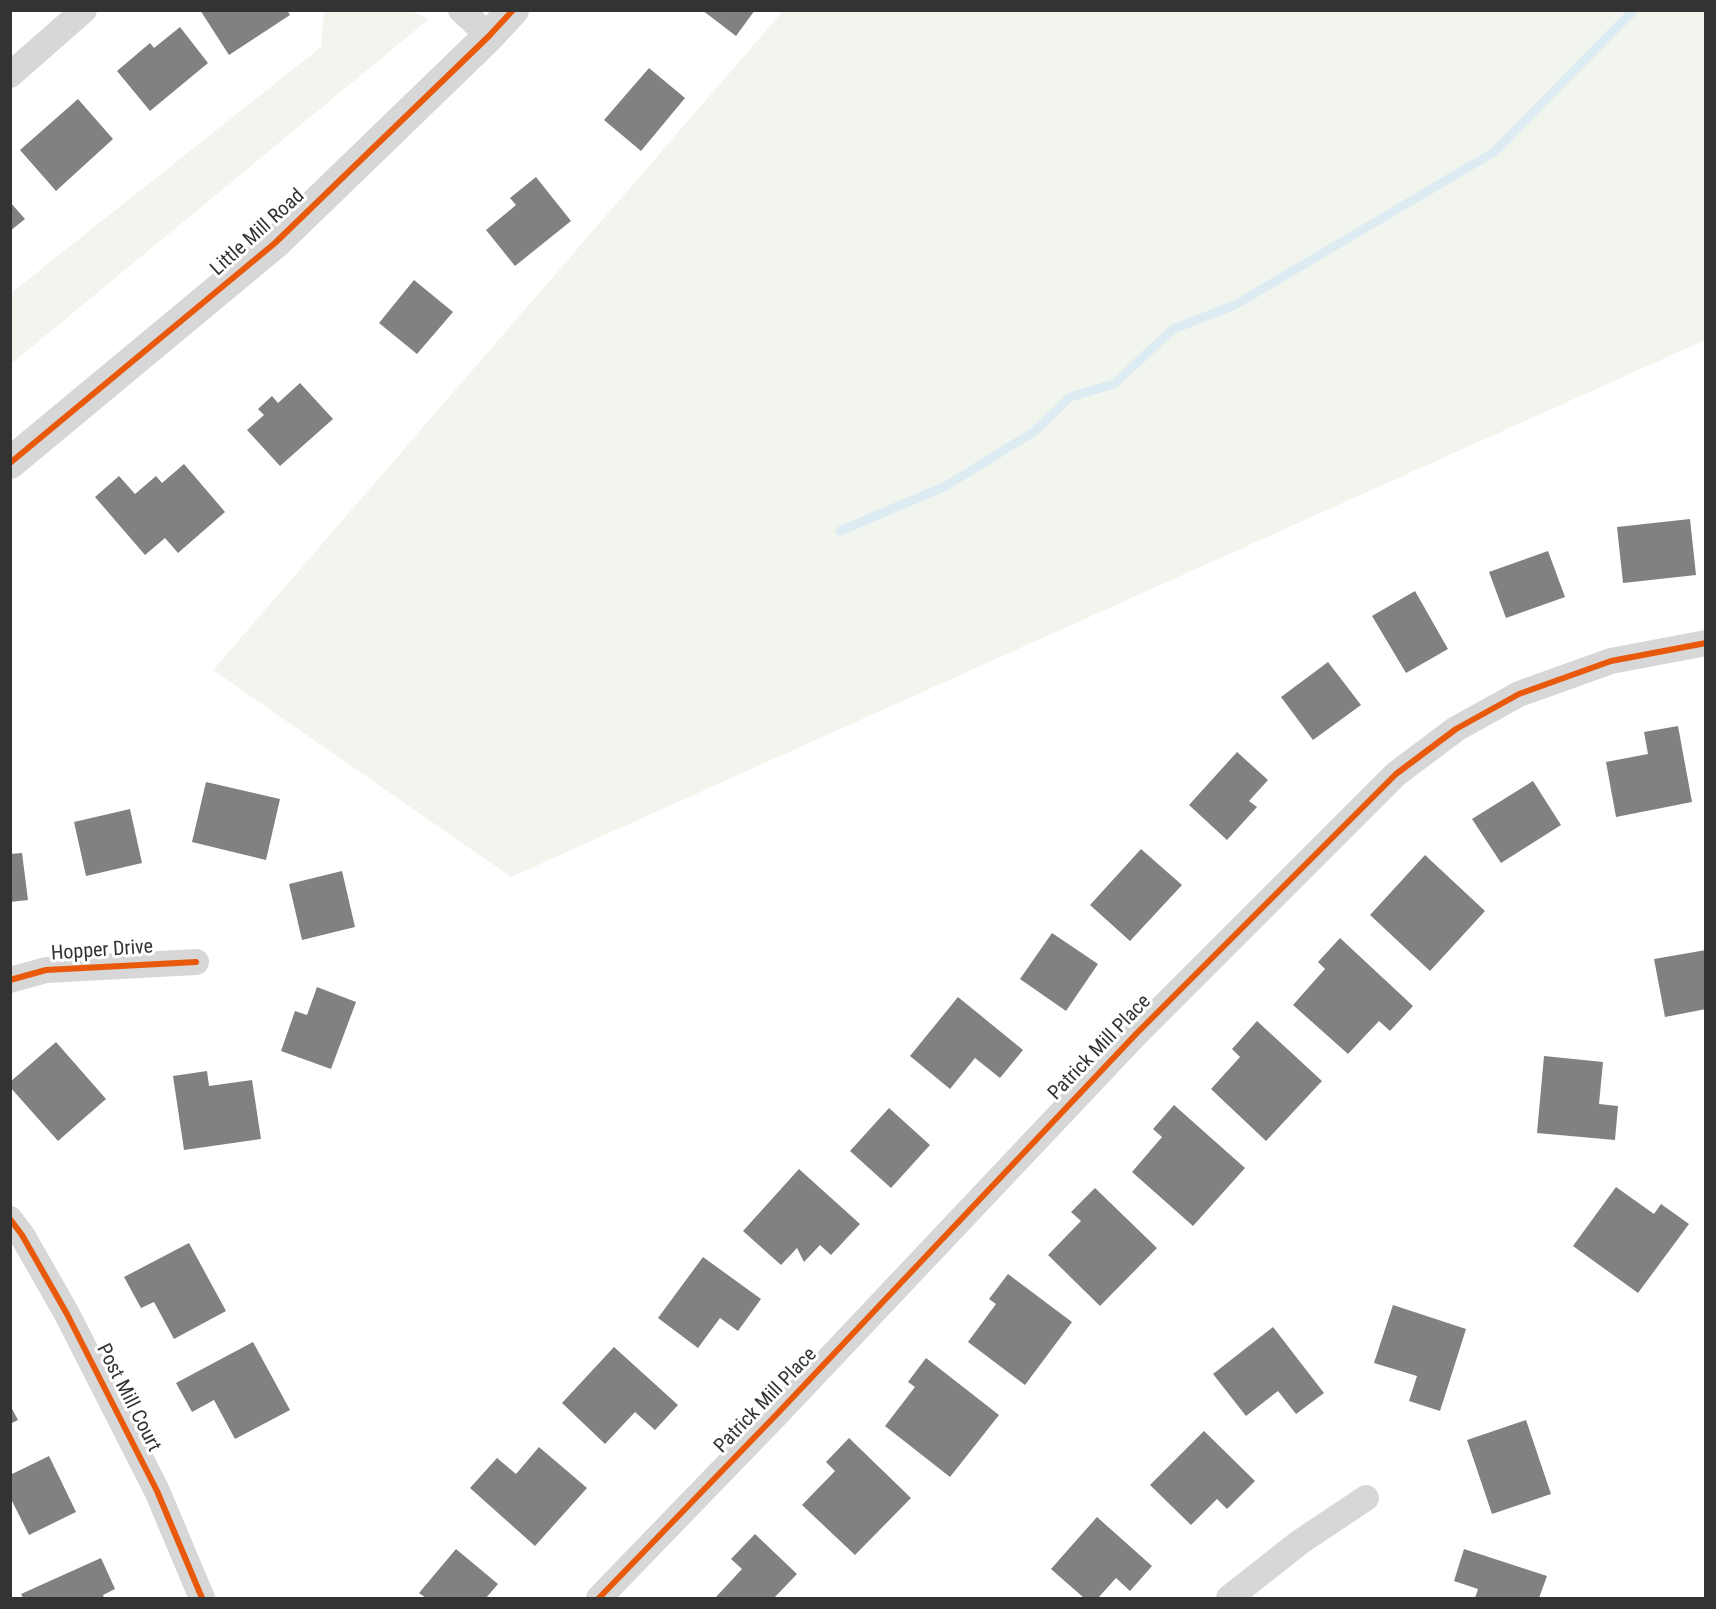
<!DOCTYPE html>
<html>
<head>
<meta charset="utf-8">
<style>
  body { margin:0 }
  #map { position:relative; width:1716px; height:1609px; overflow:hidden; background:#fff; font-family:"Roboto Condensed",sans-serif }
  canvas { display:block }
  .frame { position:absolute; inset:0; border:12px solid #333; pointer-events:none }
</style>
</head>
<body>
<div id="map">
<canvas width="1716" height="1609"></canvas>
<div class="frame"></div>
</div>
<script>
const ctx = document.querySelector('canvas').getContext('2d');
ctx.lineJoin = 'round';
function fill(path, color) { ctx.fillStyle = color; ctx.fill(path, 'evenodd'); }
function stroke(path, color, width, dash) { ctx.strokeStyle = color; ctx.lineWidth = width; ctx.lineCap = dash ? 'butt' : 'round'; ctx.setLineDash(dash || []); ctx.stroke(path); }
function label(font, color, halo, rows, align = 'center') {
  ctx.font = font + ' "Roboto Condensed",sans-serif'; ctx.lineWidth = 6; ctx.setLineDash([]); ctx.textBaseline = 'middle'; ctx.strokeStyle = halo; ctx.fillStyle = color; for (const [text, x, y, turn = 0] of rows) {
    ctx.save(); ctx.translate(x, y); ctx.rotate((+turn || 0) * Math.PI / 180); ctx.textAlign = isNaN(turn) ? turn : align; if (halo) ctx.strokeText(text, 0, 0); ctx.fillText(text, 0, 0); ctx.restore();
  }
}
const green = new Path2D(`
  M 324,11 L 410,11 L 429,19 L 11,364 L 11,293 L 321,47 Z
  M 783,11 L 1705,11 L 1705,340 L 511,877 L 213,670 Z`);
const stream = new Path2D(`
  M 840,531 L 946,486 L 1035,431 L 1070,397 L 1114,384 L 1173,329 L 1235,305 L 1494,152 L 1634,10`);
const building = new Path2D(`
  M 200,10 L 287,10 L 290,15 L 229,55 Z
  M 702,10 L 755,10 L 736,36 Z
  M 180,27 L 208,63 L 150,111 L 117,71 L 150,43 L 154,48 Z
  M 649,68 L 685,98 L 641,151 L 604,120 Z
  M 78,99 L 113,139 L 56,191 L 20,150 Z
  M 536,177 L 571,221 L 515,266 L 486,230 L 516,205 L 510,198 Z
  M 10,202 L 25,219 L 10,231 Z
  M 414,280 L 453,312 L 417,354 L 379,323 Z
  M 300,383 L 333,419 L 280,466 L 247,430 L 264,415 L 258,409 L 272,396 L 278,403 Z
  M 184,464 L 225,512 L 178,553 L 165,538 L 145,555 L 95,497 L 119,476 L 135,494 L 156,476 L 162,483 Z
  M 1690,519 L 1696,575 L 1623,583 L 1617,527 Z
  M 1548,551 L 1565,597 L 1506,618 L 1489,572 Z
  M 1415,591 L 1448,649 L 1406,673 L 1372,616 Z
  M 1328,662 L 1361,705 L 1313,740 L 1281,697 Z
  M 1678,726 L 1692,802 L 1616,817 L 1606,762 L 1648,754 L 1644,732 Z
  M 1237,752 L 1268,780 L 1249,801 L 1257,807 L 1227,840 L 1189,805 Z
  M 1533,781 L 1561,825 L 1501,863 L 1472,819 Z
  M 206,782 L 280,799 L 266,860 L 192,842 Z
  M 130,809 L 142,863 L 86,876 L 74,822 Z
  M 1141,849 L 1182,885 L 1130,941 L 1090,905 Z
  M 22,853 L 28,900 L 10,902 L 10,854 Z
  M 1425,855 L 1485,911 L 1430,971 L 1370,915 Z
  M 342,871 L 355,927 L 302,940 L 289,884 Z
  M 1052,933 L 1098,964 L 1066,1011 L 1020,979 Z
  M 1340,938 L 1413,1006 L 1390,1031 L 1379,1021 L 1348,1054 L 1293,1005 L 1325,969 L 1318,962 Z
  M 1706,950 L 1706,1009 L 1665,1017 L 1654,959 Z
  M 317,987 L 356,1002 L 331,1069 L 281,1051 L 295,1011 L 307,1015 Z
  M 958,997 L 1023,1050 L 1000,1078 L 975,1058 L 950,1089 L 910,1056 Z
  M 1257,1021 L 1322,1081 L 1266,1141 L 1211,1089 L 1240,1057 L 1232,1049 Z
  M 56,1042 L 106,1099 L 58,1141 L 10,1087 L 10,1082 Z
  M 1544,1056 L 1603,1062 L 1599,1104 L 1618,1106 L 1615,1140 L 1537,1133 Z
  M 207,1071 L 209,1086 L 252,1080 L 261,1139 L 184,1150 L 173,1076 Z
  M 1174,1105 L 1245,1168 L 1193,1226 L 1132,1172 L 1162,1137 L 1153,1129 Z
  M 889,1108 L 930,1145 L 891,1188 L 850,1151 Z
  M 799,1169 L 860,1224 L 831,1255 L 820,1245 L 804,1262 L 797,1248 L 781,1265 L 743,1231 Z
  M 1616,1187 L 1654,1214 L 1661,1204 L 1689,1224 L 1638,1293 L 1573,1246 Z
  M 1095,1188 L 1157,1248 L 1100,1306 L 1048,1255 L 1081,1221 L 1071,1212 Z
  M 189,1243 L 226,1311 L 174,1339 L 154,1302 L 141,1308 L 124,1277 Z
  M 703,1257 L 761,1299 L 738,1331 L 720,1318 L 698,1348 L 658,1318 Z
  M 1008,1274 L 1072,1322 L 1025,1385 L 968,1342 L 996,1304 L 989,1299 Z
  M 1393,1305 L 1466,1329 L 1440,1411 L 1409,1401 L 1417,1376 L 1374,1363 Z
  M 1273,1327 L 1324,1393 L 1296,1414 L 1278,1391 L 1246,1416 L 1213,1374 Z
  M 253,1342 L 290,1410 L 235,1439 L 214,1400 L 192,1412 L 176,1383 Z
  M 614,1347 L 678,1405 L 655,1430 L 635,1412 L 605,1444 L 562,1403 Z
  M 926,1358 L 999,1415 L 950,1477 L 885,1426 L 915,1387 L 908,1382 Z
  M 10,1405 L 18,1420 L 10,1424 Z
  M 1526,1420 L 1551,1494 L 1492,1514 L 1467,1440 Z
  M 1204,1431 L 1255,1481 L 1227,1509 L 1217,1499 L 1191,1525 L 1150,1485 Z
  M 849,1438 L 911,1498 L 855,1555 L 802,1505 L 835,1471 L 826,1462 Z
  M 539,1447 L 587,1488 L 535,1546 L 470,1488 L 497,1458 L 516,1474 Z
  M 49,1456 L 76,1512 L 29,1535 L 10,1497 L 10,1475 Z
  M 1097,1517 L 1152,1566 L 1130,1591 L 1116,1578 L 1098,1598 L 1084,1598 L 1051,1569 Z
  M 755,1534 L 797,1574 L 774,1598 L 718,1598 L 716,1597 L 742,1569 L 731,1559 Z
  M 456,1549 L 498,1584 L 486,1598 L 426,1598 L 419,1593 Z
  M 1464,1549 L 1547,1576 L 1539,1598 L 1475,1598 L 1478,1589 L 1454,1581 Z
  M 101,1558 L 115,1589 L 103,1595 L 104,1598 L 23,1598 L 21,1594 Z`);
const minor = new Path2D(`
  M 461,10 L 489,36
  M 10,75 L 84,10
  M 10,980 L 46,970 L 196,962
  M 10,1219 L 22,1235 L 67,1314 L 157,1491 L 202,1598
  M 599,1598 L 777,1414 L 1136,1034 L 1396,774 L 1456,729 L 1519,694 L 1611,661 L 1706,643
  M 1229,1598 L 1300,1542 L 1366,1498`);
const tertiary = new Path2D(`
  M 10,463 L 275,243 L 489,36 L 513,10`);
const cycleway = new Path2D(`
  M 10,463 L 275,243 L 489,36 L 513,10
  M 10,980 L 46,970 L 196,962
  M 10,1219 L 22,1235 L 67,1314 L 157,1491 L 202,1598
  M 599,1598 L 777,1414 L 1136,1034 L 1396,774 L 1456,729 L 1519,694 L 1611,661 L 1706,643`);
const streetNames = [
  ["Little Mill Road",258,233,-42],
  ["Hopper Drive",102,951,-4],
  ["Patrick Mill Place",1100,1048,-46],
  ["Post Mill Court",128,1398,63],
  ["Patrick Mill Place",766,1401,-46]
];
fill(green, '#f1f5ed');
stroke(stream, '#ddebf3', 9);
fill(building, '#818181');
stroke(minor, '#d7d7d7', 26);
stroke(tertiary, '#d7d7d7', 32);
stroke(cycleway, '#e8590c', 6);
label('20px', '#333', '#fff', streetNames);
</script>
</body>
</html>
